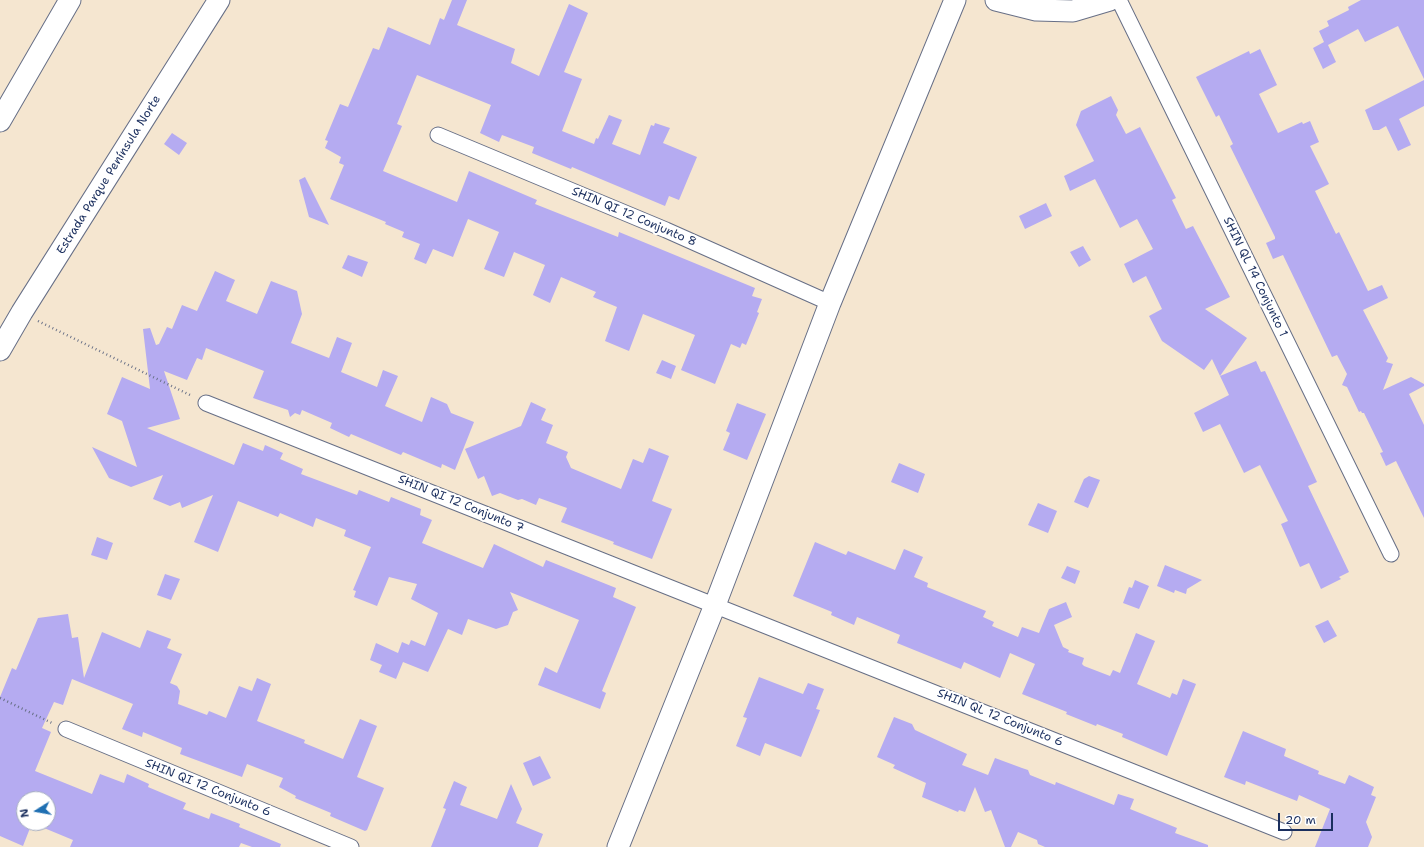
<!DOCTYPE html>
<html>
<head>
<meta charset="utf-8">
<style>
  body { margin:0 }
  #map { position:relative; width:1424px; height:847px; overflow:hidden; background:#f5e6d0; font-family:"Shantell Sans",sans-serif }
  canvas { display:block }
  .north { position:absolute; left:16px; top:791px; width:40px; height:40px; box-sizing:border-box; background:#fff; border:1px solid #a4acbf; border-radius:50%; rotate:259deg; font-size:11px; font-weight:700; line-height:16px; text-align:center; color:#1b2f5e }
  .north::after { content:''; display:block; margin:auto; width:14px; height:18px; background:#1f6fb2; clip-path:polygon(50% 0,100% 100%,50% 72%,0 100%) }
  .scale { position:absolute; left:1278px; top:813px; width:55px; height:18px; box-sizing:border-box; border:2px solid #1b2f5e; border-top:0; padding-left:5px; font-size:12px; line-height:14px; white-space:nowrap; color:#1b2f5e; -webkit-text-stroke:3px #fff; paint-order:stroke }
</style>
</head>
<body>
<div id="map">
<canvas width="1424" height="847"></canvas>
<div class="north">N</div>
<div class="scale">20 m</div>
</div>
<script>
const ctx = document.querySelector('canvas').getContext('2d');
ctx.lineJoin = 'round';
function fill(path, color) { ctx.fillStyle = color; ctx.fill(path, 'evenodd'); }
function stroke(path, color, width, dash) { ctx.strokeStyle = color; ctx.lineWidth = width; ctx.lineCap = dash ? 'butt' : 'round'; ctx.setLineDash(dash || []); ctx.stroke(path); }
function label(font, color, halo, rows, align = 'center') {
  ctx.font = font + ' "Shantell Sans",sans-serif'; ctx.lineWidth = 4; ctx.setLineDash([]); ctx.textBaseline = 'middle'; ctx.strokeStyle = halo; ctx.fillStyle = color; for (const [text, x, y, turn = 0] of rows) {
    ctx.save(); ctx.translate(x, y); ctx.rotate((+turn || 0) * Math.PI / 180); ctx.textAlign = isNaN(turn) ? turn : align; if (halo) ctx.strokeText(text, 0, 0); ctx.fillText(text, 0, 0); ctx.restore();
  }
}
const building = new Path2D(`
  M 452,0 L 467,0 L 457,25 L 515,49 L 511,63 L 539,76 L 569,4 L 588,13 L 564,72 L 582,79 L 562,131 L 594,144 L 596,138 L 598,139 L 609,115 L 622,120 L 612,144 L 640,155 L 651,125 L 654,126 L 655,123 L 670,128 L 663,143 L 697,157 L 679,200 L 669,196 L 665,206 L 572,167 L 571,169 L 532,153 L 534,147 L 502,135 L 499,142 L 480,133 L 491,105 L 417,75 L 397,124 L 402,126 L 383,171 L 457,202 L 469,171 L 537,200 L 535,204 L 618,237 L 619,232 L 755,288 L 752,296 L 762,299 L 757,312 L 759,313 L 746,345 L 742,343 L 740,348 L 731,344 L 715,384 L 681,370 L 695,335 L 643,314 L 629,351 L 605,341 L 617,307 L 593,297 L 596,292 L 561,277 L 550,303 L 533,295 L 545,265 L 514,252 L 504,277 L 484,269 L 499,232 L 468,219 L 453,257 L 433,249 L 426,264 L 414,259 L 420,244 L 402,237 L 404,232 L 385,224 L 386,222 L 330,199 L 344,165 L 339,163 L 341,157 L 325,148 L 328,141 L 325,140 L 340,104 L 348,107 L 373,48 L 379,50 L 388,27 L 430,45 L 440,18 L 444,20 Z
  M 1361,0 L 1424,0 L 1424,79 L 1398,26 L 1365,42 L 1358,29 L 1328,45 L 1336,62 L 1323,69 L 1313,48 L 1324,42 L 1319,31 L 1329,26 L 1327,21 L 1349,10 L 1348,7 Z
  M 1260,49 L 1277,85 L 1259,94 L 1278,133 L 1302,122 L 1303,124 L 1310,121 L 1319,142 L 1310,146 L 1329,184 L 1315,191 L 1336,234 L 1339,232 L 1368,291 L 1382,285 L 1388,298 L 1363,310 L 1388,358 L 1386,362 L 1393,364 L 1383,390 L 1411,377 L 1424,384 L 1424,386 L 1409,394 L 1424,425 L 1424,518 L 1396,461 L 1386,466 L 1380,453 L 1383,452 L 1364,413 L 1362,413 L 1361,411 L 1359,412 L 1347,387 L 1342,385 L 1347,374 L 1337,355 L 1332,357 L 1283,255 L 1273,259 L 1266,243 L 1275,239 L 1275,237 L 1230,146 L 1233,144 L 1219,115 L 1216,117 L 1196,77 L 1249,51 L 1250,54 Z
  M 1424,80 L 1424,106 L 1399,119 L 1411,145 L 1398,151 L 1386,126 L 1379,130 L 1373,130 L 1365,110 Z
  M 1111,96 L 1118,110 L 1116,115 L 1126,134 L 1140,127 L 1176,198 L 1172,200 L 1186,229 L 1193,226 L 1230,297 L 1205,309 L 1247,338 L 1220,376 L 1256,361 L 1261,372 L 1265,371 L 1317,482 L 1308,486 L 1349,572 L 1339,577 L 1341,579 L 1321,589 L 1309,563 L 1300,567 L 1281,524 L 1288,521 L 1260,465 L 1244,473 L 1220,424 L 1203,432 L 1194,413 L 1229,395 L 1212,359 L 1204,370 L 1162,341 L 1149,316 L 1162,309 L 1146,276 L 1133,283 L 1124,264 L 1153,249 L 1137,219 L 1120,228 L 1095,179 L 1070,191 L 1064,176 L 1094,161 L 1076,125 L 1081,111 Z
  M 172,133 L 187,143 L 179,155 L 164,144 Z
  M 305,177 L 329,225 L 309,217 L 299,180 Z
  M 1046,203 L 1052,216 L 1025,229 L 1019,216 Z
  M 1083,246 L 1091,260 L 1079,267 L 1070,252 Z
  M 348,255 L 368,262 L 362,277 L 342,268 Z
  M 215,271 L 235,280 L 226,301 L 257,314 L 271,281 L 297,291 L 302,314 L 291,343 L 329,358 L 337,337 L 352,343 L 341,372 L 377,387 L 383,370 L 398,376 L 385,406 L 422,422 L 431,397 L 447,404 L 451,413 L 474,422 L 455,470 L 442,464 L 441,468 L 403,452 L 401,455 L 351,434 L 349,437 L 330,428 L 332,423 L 302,410 L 300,415 L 295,413 L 290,417 L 288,410 L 253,398 L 264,371 L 206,348 L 202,360 L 197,358 L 187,380 L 164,371 L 180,419 L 147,428 L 234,465 L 243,443 L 263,451 L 265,445 L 283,453 L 280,459 L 303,469 L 301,474 L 357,495 L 359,490 L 389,502 L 391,497 L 421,509 L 420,515 L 432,520 L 422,543 L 483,568 L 494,544 L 543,567 L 546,560 L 616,588 L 613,597 L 636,607 L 602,691 L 606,693 L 600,709 L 538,685 L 545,667 L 557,673 L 579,620 L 510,592 L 518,610 L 513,612 L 508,625 L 496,629 L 468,619 L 462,635 L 448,629 L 428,672 L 403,662 L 396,679 L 379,672 L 382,665 L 370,660 L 376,643 L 398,653 L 402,642 L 409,645 L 411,640 L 425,646 L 438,613 L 411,599 L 417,584 L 389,577 L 377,606 L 354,597 L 356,591 L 353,590 L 371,547 L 344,536 L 346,530 L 316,518 L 313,527 L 280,513 L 278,517 L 238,501 L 218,552 L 194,542 L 213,495 L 182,508 L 180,502 L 170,506 L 153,499 L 163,475 L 131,487 L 109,478 L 92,447 L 137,467 L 122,421 L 107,414 L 122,377 L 150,389 L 143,329 L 150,328 L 156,345 L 159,344 L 167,327 L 172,329 L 182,305 L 197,311 Z
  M 662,360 L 676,366 L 671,379 L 656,373 Z
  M 531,402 L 546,409 L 541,420 L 553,425 L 546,443 L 568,452 L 566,457 L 571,468 L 621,489 L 633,459 L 643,463 L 649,448 L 669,456 L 652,501 L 672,509 L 652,559 L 613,544 L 614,542 L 561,522 L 567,508 L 539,498 L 536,505 L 522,499 L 518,500 L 500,493 L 492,496 L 484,476 L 478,479 L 465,449 L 521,426 Z
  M 737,403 L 766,414 L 747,460 L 723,450 L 730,433 L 726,431 Z
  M 899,463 L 925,474 L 918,493 L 891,482 Z
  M 1089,476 L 1100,480 L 1088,508 L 1074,502 L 1084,479 Z
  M 1038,503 L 1057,511 L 1048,533 L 1028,525 Z
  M 97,537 L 113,543 L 107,560 L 91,555 Z
  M 815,542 L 846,555 L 848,551 L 895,570 L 904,549 L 923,557 L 914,577 L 928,583 L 927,587 L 986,611 L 983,617 L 994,622 L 992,626 L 1018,637 L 1022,627 L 1039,633 L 1049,609 L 1066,602 L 1072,617 L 1054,625 L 1063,647 L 1069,650 L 1068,652 L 1084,658 L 1082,664 L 1084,666 L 1110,676 L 1113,670 L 1120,673 L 1136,633 L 1155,641 L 1137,684 L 1170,698 L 1172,693 L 1177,695 L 1183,679 L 1196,684 L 1167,756 L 1122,737 L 1123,734 L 1097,724 L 1096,726 L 1066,714 L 1067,712 L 1022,694 L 1035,664 L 1010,653 L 1000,678 L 964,662 L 961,669 L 897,643 L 900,635 L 857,617 L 854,625 L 831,615 L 832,612 L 793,596 Z
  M 1165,565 L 1202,580 L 1187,589 L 1186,594 L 1175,590 L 1174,593 L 1157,586 Z
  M 1067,566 L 1080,571 L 1075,584 L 1061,578 Z
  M 165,574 L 180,579 L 171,600 L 157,595 Z
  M 1135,580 L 1149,586 L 1139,609 L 1123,603 L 1129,587 L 1132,588 Z
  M 68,614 L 72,638 L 78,637 L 84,678 L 102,632 L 140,648 L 147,630 L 171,639 L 167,648 L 182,654 L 170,683 L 177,686 L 180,691 L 178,704 L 207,715 L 209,711 L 226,718 L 239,686 L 252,691 L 257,678 L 271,684 L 257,721 L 305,740 L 304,743 L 343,759 L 360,719 L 377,726 L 357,777 L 384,788 L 367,830 L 365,831 L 330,816 L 331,813 L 295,798 L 296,796 L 279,787 L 283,778 L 247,764 L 242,777 L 180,754 L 182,748 L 143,732 L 142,737 L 122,729 L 133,704 L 72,679 L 63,705 L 54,702 L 42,728 L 51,732 L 35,771 L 92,794 L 100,774 L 124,783 L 127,774 L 149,784 L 148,787 L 186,803 L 183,809 L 209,819 L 211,813 L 240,824 L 239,827 L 281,844 L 280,847 L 252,847 L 241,843 L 239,847 L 70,847 L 73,840 L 32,823 L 48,823 L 48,799 L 24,799 L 24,823 L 32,823 L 23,846 L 0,836 L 0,697 L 12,668 L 16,670 L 38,618 Z
  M 1328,620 L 1337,636 L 1324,643 L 1315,626 Z
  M 759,677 L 803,694 L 808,683 L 824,689 L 816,709 L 820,710 L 801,757 L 765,743 L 760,756 L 736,746 L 747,718 L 743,717 Z
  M 894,717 L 912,724 L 915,730 L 967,754 L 962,765 L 988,775 L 995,758 L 1022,768 L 1028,770 L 1030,775 L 1055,785 L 1056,782 L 1114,805 L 1118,794 L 1134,799 L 1130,809 L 1177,828 L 1175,833 L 1208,845 L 1208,847 L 1045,847 L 1038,844 L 1037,840 L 1018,832 L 1011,847 L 1005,847 L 991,810 L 985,812 L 975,787 L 965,812 L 959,810 L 958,812 L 922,797 L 926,783 L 893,768 L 895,765 L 877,757 Z
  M 1243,731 L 1286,749 L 1284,756 L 1319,771 L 1318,774 L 1345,784 L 1349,775 L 1374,787 L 1371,795 L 1376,797 L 1366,822 L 1372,837 L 1368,847 L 1315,847 L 1330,809 L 1299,795 L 1297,801 L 1246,781 L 1245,785 L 1224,777 Z
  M 540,756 L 551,778 L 533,786 L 523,763 Z
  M 454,781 L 467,787 L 460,805 L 497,819 L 511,784 L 522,809 L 516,823 L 543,834 L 538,847 L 431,847 L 446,809 L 443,808 Z`);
const path = new Path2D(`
  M 38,321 L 192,396
  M 0,698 L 52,723`);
const street = new Path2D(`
  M 1119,0 L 1391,554
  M 438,135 L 666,230 L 830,303
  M 206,403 L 1284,832
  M 66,729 L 351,847`);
const secondary = new Path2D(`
  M 996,0 L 1036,10 L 1073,11 L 1110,0
  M 0,121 L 70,0
  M 0,350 L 22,312 L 219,0
  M 618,847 L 715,605 L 830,303 L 955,0`);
const streetNames = [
  ["Estrada Parque Península Norte",109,175,-58],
  ["SHIN QI 12 Conjunto 8",634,217,23],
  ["SHIN QL 14 Conjunto 1",1255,277,64],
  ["SHIN QI 12 Conjunto 7",461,504,22],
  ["SHIN QL 12 Conjunto 6",1000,718,22],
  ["SHIN QI 12 Conjunto 6",208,788,22]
];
fill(building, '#b5abf1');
stroke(street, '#676f86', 17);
stroke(secondary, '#676f86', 23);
stroke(path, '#676f86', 2.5, [1, 3]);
stroke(street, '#fff', 15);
stroke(secondary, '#fff', 21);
label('12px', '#1b2f5e', '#fff', streetNames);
</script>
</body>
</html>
